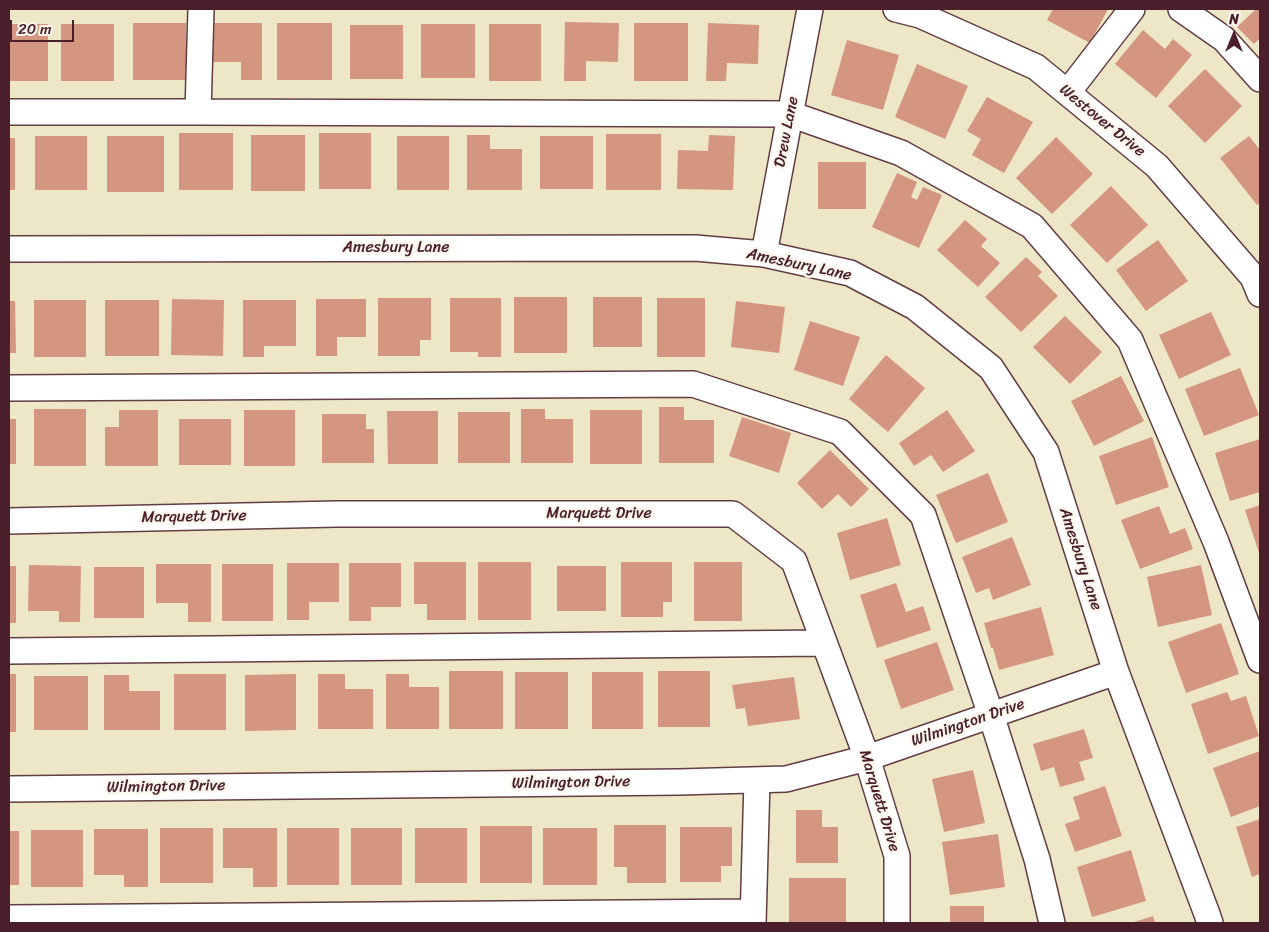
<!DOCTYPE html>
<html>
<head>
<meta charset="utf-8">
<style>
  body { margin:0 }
  #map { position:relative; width:1269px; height:932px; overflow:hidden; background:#ede6c7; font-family:Sriracha,sans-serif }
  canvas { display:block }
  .frame { position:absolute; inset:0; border:10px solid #4a1f2b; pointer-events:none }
  .north { position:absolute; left:1209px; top:10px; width:50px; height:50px; -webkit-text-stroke:4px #fbf7ec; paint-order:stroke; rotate:0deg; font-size:14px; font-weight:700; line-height:20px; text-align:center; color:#4a1f2b }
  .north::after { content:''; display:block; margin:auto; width:18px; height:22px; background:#4a1f2b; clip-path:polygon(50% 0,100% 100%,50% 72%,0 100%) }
  .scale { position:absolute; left:10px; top:20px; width:64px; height:22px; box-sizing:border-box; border:2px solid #4a1f2b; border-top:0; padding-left:6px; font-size:15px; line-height:18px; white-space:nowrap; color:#4a1f2b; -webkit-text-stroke:4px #fbf7ec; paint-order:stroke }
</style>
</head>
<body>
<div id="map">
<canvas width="1269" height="932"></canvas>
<div class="frame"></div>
<div class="north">N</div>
<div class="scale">20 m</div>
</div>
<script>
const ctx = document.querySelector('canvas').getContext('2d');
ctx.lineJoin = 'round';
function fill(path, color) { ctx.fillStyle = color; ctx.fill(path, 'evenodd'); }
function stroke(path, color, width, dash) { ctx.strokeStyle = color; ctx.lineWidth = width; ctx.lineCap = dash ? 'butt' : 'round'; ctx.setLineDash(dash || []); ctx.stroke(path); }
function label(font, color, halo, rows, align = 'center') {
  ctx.font = font + ' Sriracha,sans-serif'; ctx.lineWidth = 5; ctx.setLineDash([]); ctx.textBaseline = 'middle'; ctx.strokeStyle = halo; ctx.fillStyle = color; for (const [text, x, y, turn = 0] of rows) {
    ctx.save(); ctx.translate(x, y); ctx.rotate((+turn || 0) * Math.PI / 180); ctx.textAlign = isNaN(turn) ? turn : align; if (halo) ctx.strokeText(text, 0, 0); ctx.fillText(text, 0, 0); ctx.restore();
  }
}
const building = new Path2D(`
  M 1053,9 L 1108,9 L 1090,43 L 1047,20 Z
  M 1256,9 L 1260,9 L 1260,38 L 1254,44 L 1237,27 Z
  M 565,22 L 619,23 L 618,62 L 586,61 L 586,81 L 564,81 Z
  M 133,23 L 186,23 L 186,80 L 133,80 Z
  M 210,23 L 262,23 L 262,80 L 241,80 L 241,62 L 210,62 Z
  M 277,23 L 332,23 L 332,80 L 277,80 Z
  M 634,23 L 688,23 L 688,81 L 634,81 Z
  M 708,23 L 759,25 L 758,64 L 727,63 L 726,81 L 706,81 Z
  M 9,24 L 48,24 L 48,81 L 9,81 Z
  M 61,24 L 114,24 L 114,81 L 61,81 Z
  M 421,24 L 475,24 L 475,78 L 421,78 Z
  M 489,24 L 541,24 L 541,81 L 489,81 Z
  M 350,25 L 403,25 L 403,79 L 350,79 Z
  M 1143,30 L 1165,49 L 1173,39 L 1192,55 L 1156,98 L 1115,64 Z
  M 847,40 L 899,55 L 883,110 L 831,95 Z
  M 917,64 L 968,86 L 945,139 L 895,117 Z
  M 1205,69 L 1242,106 L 1205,143 L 1168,106 Z
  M 987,97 L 1033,122 L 1004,173 L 972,155 L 981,139 L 967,131 Z
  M 179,133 L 233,133 L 233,190 L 179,190 Z
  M 319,133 L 371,133 L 371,189 L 319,189 Z
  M 606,134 L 661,134 L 661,190 L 606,190 Z
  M 251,135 L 305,135 L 305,191 L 251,191 Z
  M 467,135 L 490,135 L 490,149 L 522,149 L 522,190 L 467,190 Z
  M 709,135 L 735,136 L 733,190 L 677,189 L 678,150 L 708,151 Z
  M 35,136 L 87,136 L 87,190 L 35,190 Z
  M 107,136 L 164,136 L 164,192 L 107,192 Z
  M 397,136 L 449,136 L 449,190 L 397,190 Z
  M 540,136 L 593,136 L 593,189 L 540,189 Z
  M 1249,136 L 1260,150 L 1260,203 L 1257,205 L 1220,158 Z
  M 1056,137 L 1093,174 L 1052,214 L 1016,178 Z
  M 9,138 L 15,138 L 15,190 L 9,190 Z
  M 818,162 L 866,162 L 866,209 L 818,209 Z
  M 897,173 L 917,182 L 911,197 L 917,200 L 923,187 L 942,195 L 919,248 L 872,227 Z
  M 1111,186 L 1148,225 L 1107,263 L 1070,225 Z
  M 965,220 L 987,239 L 981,246 L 1000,263 L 978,287 L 937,250 Z
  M 1158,240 L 1188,281 L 1146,311 L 1116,270 Z
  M 1026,257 L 1042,272 L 1038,276 L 1058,296 L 1021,332 L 985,297 Z
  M 514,297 L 567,297 L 567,353 L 514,353 Z
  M 593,297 L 642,297 L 642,347 L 593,347 Z
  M 378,298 L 431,298 L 431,340 L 420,340 L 420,356 L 378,356 Z
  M 450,298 L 501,298 L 501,357 L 478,357 L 478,352 L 450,352 Z
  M 657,298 L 705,298 L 705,357 L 657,357 Z
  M 172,299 L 224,300 L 223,356 L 171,355 Z
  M 316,299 L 366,299 L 366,337 L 337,337 L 337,356 L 316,356 Z
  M 34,300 L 86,300 L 86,357 L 34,357 Z
  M 105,300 L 159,300 L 159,356 L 105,356 Z
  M 243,300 L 296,300 L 296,346 L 264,346 L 264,357 L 243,357 Z
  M 9,301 L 15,301 L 16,353 L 9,353 Z
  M 736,301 L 785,307 L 779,353 L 731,347 Z
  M 1211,312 L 1231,355 L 1179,379 L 1159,335 Z
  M 1065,316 L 1102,352 L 1070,384 L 1033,347 Z
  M 810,321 L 860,337 L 843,386 L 794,370 Z
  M 886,355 L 925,388 L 888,432 L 849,399 Z
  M 1240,368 L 1259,415 L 1204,436 L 1185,389 Z
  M 1121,376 L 1144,421 L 1094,446 L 1071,401 Z
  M 659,407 L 684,407 L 684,420 L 714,420 L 714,463 L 659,463 Z
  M 34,409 L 86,409 L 86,466 L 34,466 Z
  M 521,409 L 545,409 L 545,419 L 573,419 L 573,463 L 521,463 Z
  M 119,410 L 158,410 L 158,466 L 105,466 L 105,427 L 119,427 Z
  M 244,410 L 295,410 L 295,466 L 244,466 Z
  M 590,410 L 642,410 L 642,464 L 590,464 Z
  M 947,410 L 975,451 L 943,472 L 931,455 L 914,466 L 899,443 Z
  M 387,411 L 438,411 L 438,464 L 388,464 Z
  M 458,412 L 510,412 L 510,463 L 458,463 Z
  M 322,414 L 366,414 L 366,429 L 374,429 L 374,463 L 322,463 Z
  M 742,417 L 791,433 L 779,473 L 729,456 Z
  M 9,419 L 16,419 L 16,464 L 9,464 Z
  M 179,419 L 231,419 L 231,465 L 179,465 Z
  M 1152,437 L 1169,487 L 1116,505 L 1099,456 Z
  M 1260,439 L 1260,492 L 1230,501 L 1215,453 Z
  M 830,450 L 869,489 L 851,507 L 838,494 L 822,509 L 797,483 Z
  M 988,473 L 1008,522 L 956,543 L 936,495 Z
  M 1260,505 L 1260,556 L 1245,510 Z
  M 1159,506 L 1170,534 L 1185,528 L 1193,549 L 1140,569 L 1121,520 Z
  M 887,518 L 901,565 L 850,580 L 837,533 Z
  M 1012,537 L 1031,585 L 993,600 L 989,588 L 976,593 L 962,557 Z
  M 414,562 L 466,562 L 466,620 L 427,620 L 427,604 L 414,604 Z
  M 478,562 L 531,562 L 531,620 L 478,620 Z
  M 621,562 L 672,562 L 672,602 L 663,602 L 663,617 L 621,617 Z
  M 694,562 L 742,562 L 742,621 L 694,621 Z
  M 287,563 L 339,563 L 339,602 L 309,602 L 309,620 L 287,620 Z
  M 349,563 L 401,563 L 401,607 L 371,607 L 371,621 L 349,621 Z
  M 156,564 L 211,564 L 211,622 L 188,622 L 188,603 L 156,603 Z
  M 222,564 L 273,564 L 273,621 L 222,621 Z
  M 29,565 L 81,566 L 80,622 L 59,622 L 59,611 L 28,611 Z
  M 1201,565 L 1212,615 L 1158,627 L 1147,577 Z
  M 9,566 L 16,566 L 16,623 L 9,623 Z
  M 557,566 L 606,566 L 606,611 L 557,611 Z
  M 94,567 L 144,567 L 144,618 L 94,618 Z
  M 896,583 L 906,612 L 923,606 L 931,630 L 877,648 L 860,595 Z
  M 1041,607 L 1054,655 L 999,670 L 993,648 L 991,648 L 984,623 Z
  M 1221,623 L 1239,674 L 1186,693 L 1168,642 Z
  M 937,642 L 954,690 L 901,709 L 884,660 Z
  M 449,671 L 503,671 L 503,729 L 449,729 Z
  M 658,671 L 710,671 L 710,727 L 658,727 Z
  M 515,672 L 568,672 L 568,729 L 515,729 Z
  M 592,672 L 643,672 L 643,729 L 592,729 Z
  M 9,674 L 16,674 L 16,732 L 9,732 Z
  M 174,674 L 226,674 L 226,730 L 174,730 Z
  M 296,674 L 296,730 L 245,731 L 245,675 Z
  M 318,674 L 345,674 L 345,689 L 373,689 L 373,729 L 318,729 Z
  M 386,674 L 409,674 L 409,687 L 439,687 L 439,729 L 386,729 Z
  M 104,675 L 129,675 L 129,691 L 160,691 L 160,730 L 104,730 Z
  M 34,676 L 88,676 L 88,730 L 34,730 Z
  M 794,677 L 800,719 L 748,726 L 745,708 L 736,709 L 732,685 Z
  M 1227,692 L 1231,701 L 1246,696 L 1259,736 L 1208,754 L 1191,704 Z
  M 1084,729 L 1093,758 L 1079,762 L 1085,780 L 1060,787 L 1054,767 L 1041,771 L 1033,744 Z
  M 1260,751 L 1260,806 L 1231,817 L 1213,768 Z
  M 973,770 L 985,823 L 944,832 L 932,779 Z
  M 1105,786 L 1122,836 L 1075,852 L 1065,824 L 1080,819 L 1073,797 Z
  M 796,810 L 822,810 L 822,827 L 838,827 L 838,863 L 796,863 Z
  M 1260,819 L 1260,874 L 1252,877 L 1236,827 Z
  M 614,825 L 666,825 L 666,883 L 627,883 L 627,867 L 614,867 Z
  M 480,826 L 532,826 L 532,883 L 480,883 Z
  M 680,827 L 732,827 L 732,866 L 721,866 L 721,882 L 680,882 Z
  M 160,828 L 213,828 L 213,883 L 160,883 Z
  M 223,828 L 277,828 L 277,887 L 253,887 L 253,868 L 223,868 Z
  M 287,828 L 339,828 L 339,885 L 287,885 Z
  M 351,828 L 402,828 L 402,885 L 351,885 Z
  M 415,828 L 467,828 L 467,883 L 415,883 Z
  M 543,828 L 597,828 L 597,885 L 543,885 Z
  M 94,829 L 148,829 L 148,887 L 124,887 L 124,875 L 94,875 Z
  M 31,830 L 83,830 L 83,887 L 31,887 Z
  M 9,831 L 19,831 L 19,885 L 9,885 Z
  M 998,834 L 1005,887 L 950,895 L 942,842 Z
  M 1131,850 L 1146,901 L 1092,917 L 1077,867 Z
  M 789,878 L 846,878 L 846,923 L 789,923 Z
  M 950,906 L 984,906 L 984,923 L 950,923 Z
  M 1153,916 L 1155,923 L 1131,923 Z`);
const minor = new Path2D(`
  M 201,9 L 198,112 L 790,114 L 901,153 L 1032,226 L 1130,340 L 1216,542 L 1260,660
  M 896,9 L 920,15 L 1036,67 L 1157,166 L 1253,277 L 1260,294
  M 1181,9 L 1224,39 L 1260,79
  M 1068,92 L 1132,9
  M 9,112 L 198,112
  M 9,249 L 695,248 L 764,254 L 850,273 L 915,307 L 991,368 L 1046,452 L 1116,672 L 1207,914 L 1210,923
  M 764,254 L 810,9
  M 9,388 L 693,384 L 840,432 L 923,515 L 991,715 L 1037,859 L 1052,923
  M 9,521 L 337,514 L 733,514 L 794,561 L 867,758 L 897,856 L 897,923
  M 9,651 L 824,643
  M 9,789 L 679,782 L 786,779 L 867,758 L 1116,672
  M 9,918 L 753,912
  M 753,923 L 757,780`);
const streetNames = [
  ["Westover Drive",1102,121,39],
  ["Drew Lane",787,132,-79],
  ["Amesbury Lane",396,248],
  ["Amesbury Lane",799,265,12],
  ["Marquett Drive",599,514],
  ["Marquett Drive",194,517,-1],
  ["Amesbury Lane",1080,559,72],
  ["Wilmington Drive",968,723,-19],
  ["Wilmington Drive",571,783,-1],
  ["Wilmington Drive",166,787,-1],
  ["Marquett Drive",879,801,73]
];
fill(building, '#d49680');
stroke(minor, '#623d42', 28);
stroke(minor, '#fff', 25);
label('16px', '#4a1f2b', '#fbf7ec', streetNames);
</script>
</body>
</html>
